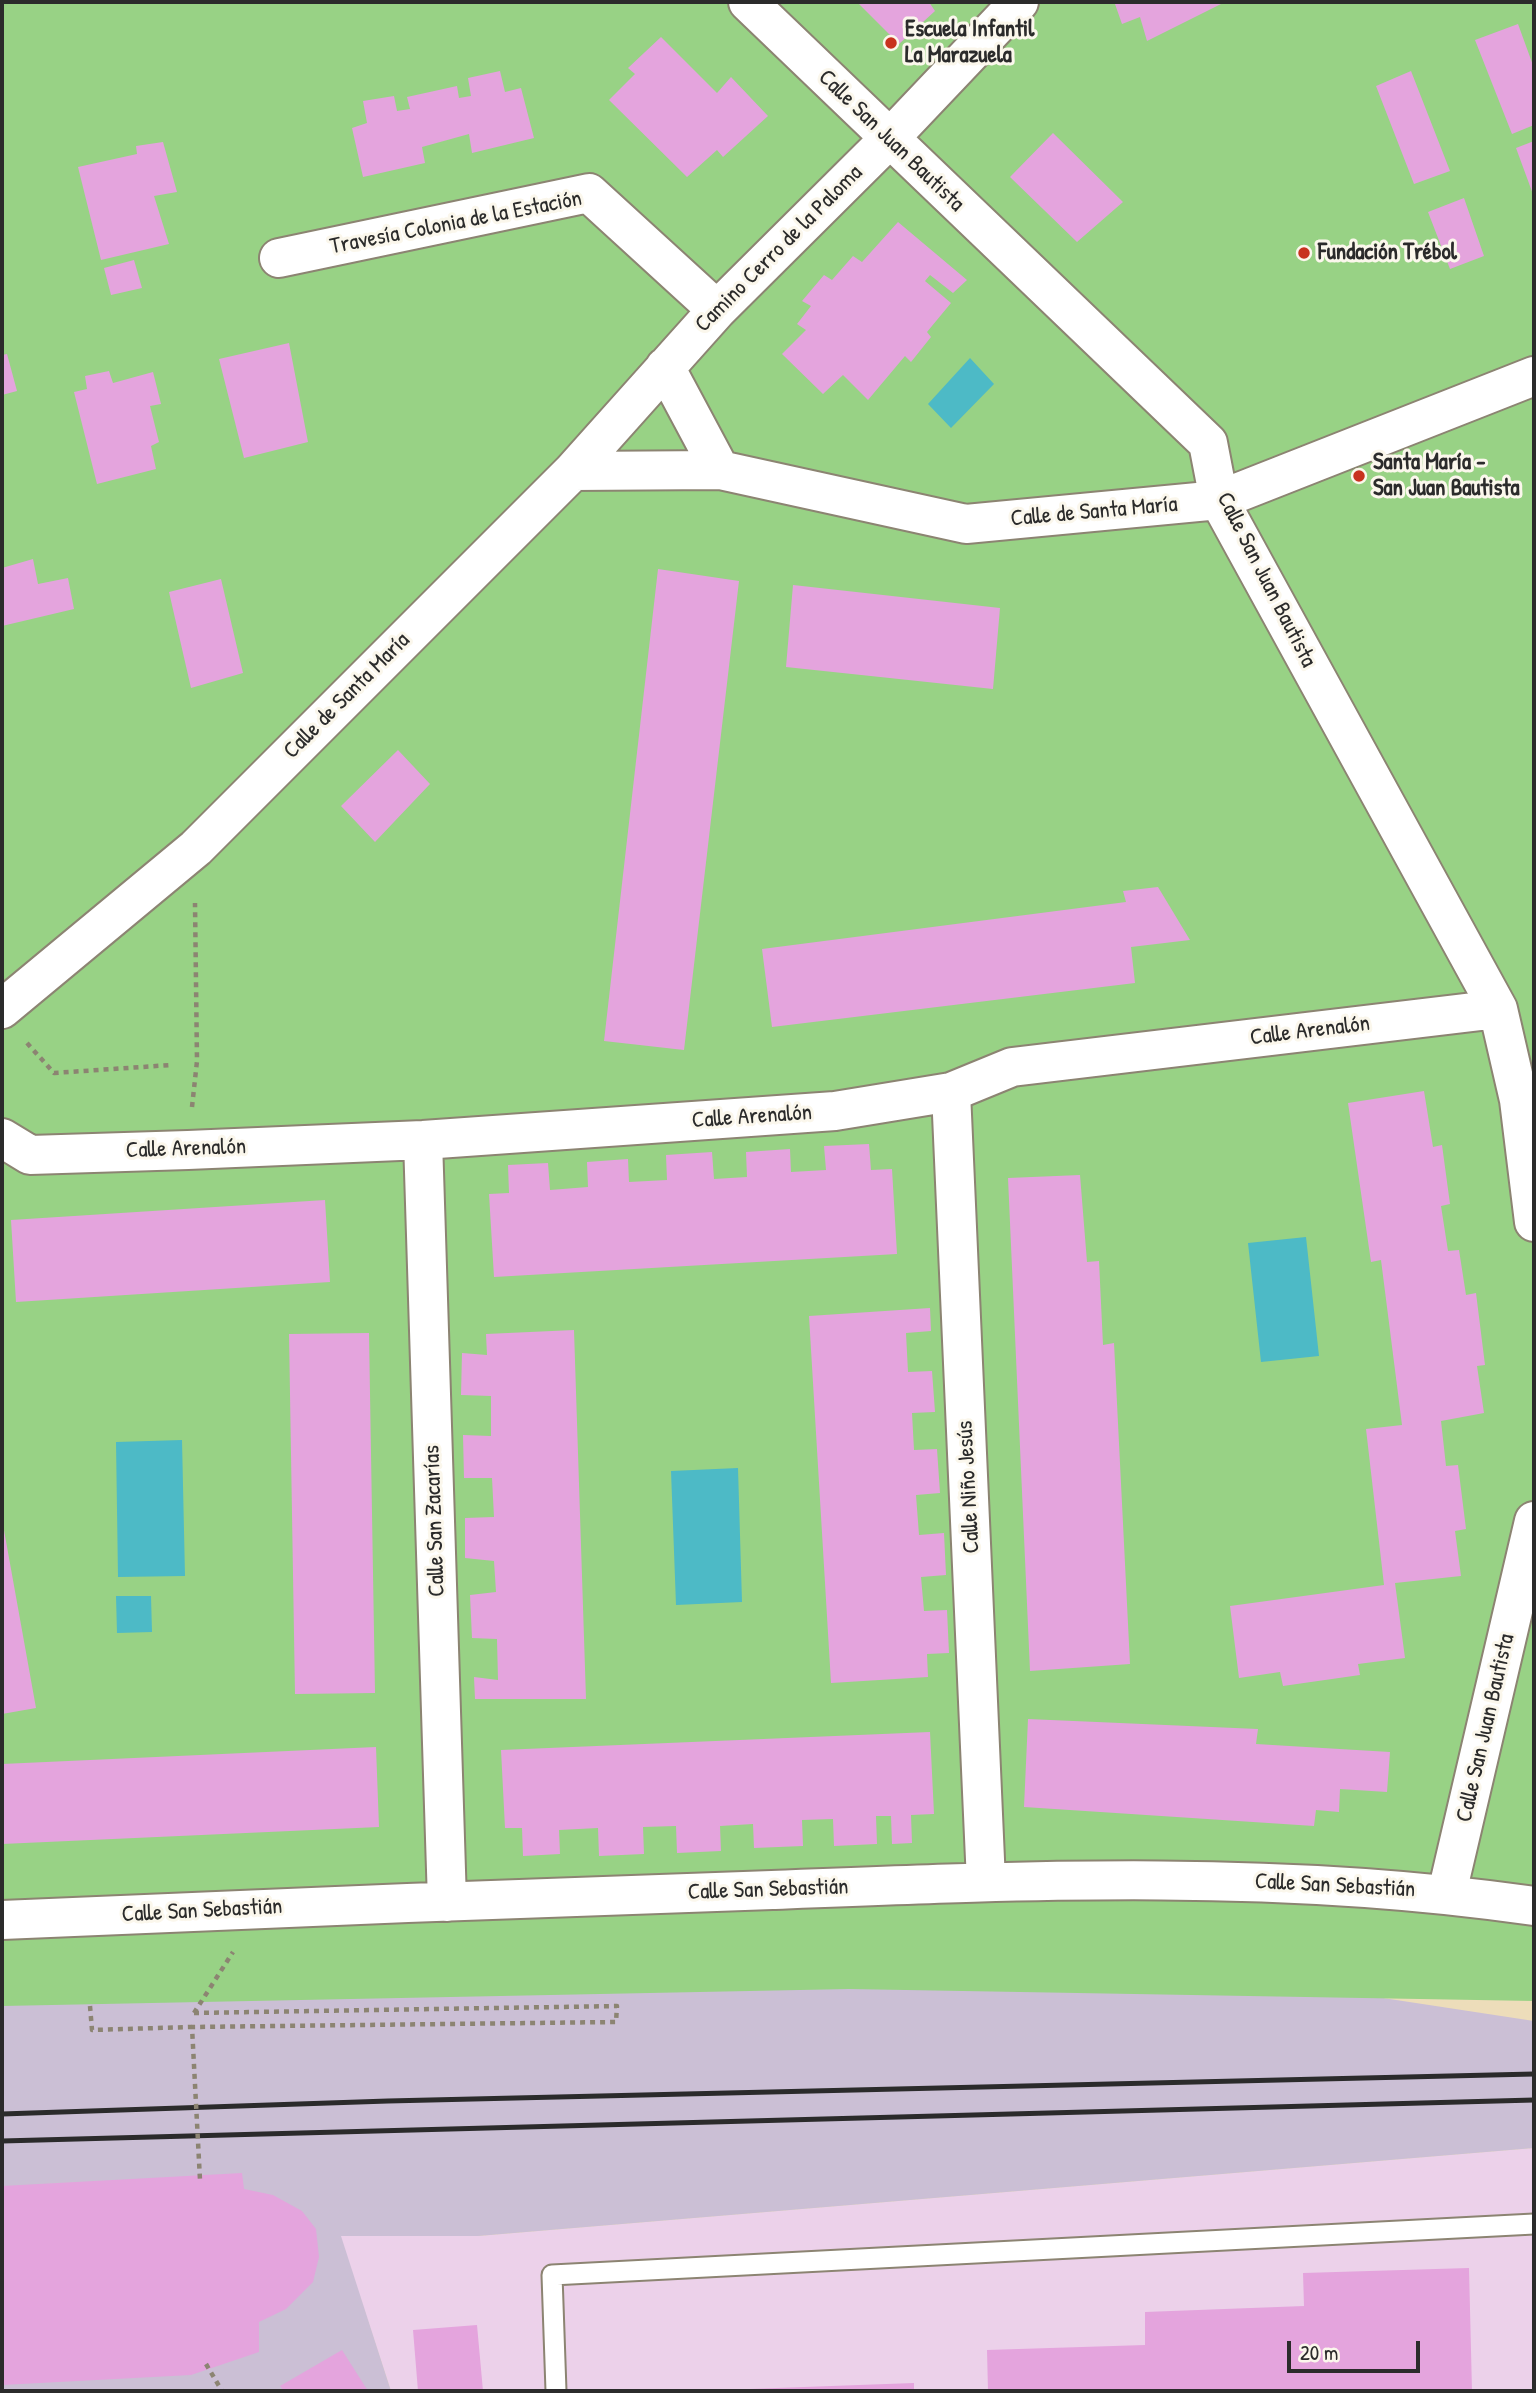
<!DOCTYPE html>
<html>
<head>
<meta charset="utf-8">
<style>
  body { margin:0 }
  #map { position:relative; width:1536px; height:2393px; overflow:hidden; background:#edddba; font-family:"Patrick Hand",sans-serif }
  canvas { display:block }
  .frame { position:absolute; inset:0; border:4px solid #2b2b2b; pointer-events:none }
  .scale { position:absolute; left:1287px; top:2341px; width:133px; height:32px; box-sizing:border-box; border:4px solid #2b2b2b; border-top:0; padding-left:9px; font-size:21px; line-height:24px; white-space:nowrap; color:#2b2b2b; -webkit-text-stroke:5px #fbf7ec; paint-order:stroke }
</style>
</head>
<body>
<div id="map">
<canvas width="1536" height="2393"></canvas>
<div class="frame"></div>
<div class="scale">20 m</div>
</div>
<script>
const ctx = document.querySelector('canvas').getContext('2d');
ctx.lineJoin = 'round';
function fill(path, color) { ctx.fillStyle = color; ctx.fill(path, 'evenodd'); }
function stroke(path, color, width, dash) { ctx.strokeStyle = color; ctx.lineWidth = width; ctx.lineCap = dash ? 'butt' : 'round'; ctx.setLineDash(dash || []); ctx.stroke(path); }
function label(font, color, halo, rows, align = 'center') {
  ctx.font = font + ' "Patrick Hand",sans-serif'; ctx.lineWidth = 6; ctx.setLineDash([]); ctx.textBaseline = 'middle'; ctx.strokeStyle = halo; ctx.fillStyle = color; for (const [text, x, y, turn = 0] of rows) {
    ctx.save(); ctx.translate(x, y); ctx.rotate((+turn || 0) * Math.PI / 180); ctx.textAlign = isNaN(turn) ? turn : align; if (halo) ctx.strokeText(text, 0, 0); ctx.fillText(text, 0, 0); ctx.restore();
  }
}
const built = new Path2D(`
  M 1534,2148 L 1534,2391 L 391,2391 L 340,2236 L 478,2236 Z`);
const industrial = new Path2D(`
  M 950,1932 L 1534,2021 L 1534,2148 L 478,2236 L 341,2236 L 391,2391 L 2,2391 L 2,1934 Z`);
const green = new Path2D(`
  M 2,2 L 1534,2 L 1534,2001 L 849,1989 L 2,2006 Z`);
const water = new Path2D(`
  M 970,358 L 994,384 L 951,428 L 928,404 Z
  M 1306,1237 L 1319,1356 L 1261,1362 L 1248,1243 Z
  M 182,1440 L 185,1576 L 118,1577 L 116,1442 Z
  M 738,1468 L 742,1602 L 676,1605 L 671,1471 Z
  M 116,1596 L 151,1596 L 152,1632 L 117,1633 Z`);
const building = new Path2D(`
  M 857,2 L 929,2 L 935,11 L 899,44 Z
  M 1120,2 L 1225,2 L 1147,41 L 1140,17 L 1122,24 L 1115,4 Z
  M 1518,24 L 1534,68 L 1534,125 L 1512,134 L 1475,40 Z
  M 661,37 L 717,93 L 731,77 L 768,116 L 723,157 L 717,150 L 687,177 L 609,100 L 635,74 L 628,68 Z
  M 500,71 L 505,92 L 521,88 L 534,138 L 472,153 L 469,134 L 422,147 L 425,163 L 363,177 L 352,128 L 367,123 L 363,101 L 394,96 L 397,111 L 410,109 L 407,97 L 457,86 L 459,98 L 471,96 L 468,78 Z
  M 1411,71 L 1450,171 L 1414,184 L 1376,86 Z
  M 1053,133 L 1123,202 L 1077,242 L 1010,177 Z
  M 1534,141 L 1534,197 L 1516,148 Z
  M 163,142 L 177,192 L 154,196 L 169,244 L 101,260 L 78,167 L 137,154 L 136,146 Z
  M 1464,198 L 1484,256 L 1450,269 L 1428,212 Z
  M 898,222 L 967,280 L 953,293 L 930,275 L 925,281 L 951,303 L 927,332 L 931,337 L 911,362 L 905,356 L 868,400 L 843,375 L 823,394 L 782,354 L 806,330 L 797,324 L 811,306 L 802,301 L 824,275 L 832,280 L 853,256 L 862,262 Z
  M 134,260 L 142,288 L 111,295 L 104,268 Z
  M 289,343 L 308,442 L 244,458 L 219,359 Z
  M 7,354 L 17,391 L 2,395 L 2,355 Z
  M 109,371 L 113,383 L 153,372 L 161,404 L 150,406 L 159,442 L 151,446 L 156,469 L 97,484 L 74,392 L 87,389 L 85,376 Z
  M 33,559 L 38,584 L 68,578 L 74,609 L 2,626 L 2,568 Z
  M 658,569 L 739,581 L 684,1050 L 604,1041 Z
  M 221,579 L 243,673 L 191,688 L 169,592 Z
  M 793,585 L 1000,608 L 993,689 L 786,667 Z
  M 398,750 L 430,784 L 375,842 L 341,806 Z
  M 1158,887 L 1190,940 L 1131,947 L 1135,983 L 772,1027 L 762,949 L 1126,902 L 1123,891 Z
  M 1424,1091 L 1433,1147 L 1442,1145 L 1450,1204 L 1441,1206 L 1448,1251 L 1459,1250 L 1466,1295 L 1476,1293 L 1485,1365 L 1477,1366 L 1484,1413 L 1441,1421 L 1446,1466 L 1458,1465 L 1466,1529 L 1455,1531 L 1461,1576 L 1395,1583 L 1405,1658 L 1358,1664 L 1360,1675 L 1283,1686 L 1280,1672 L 1239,1678 L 1230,1606 L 1384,1585 L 1366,1429 L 1402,1425 L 1381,1260 L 1371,1262 L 1348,1103 Z
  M 869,1144 L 871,1170 L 892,1169 L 897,1254 L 494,1277 L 489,1194 L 509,1193 L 508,1165 L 548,1163 L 550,1190 L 588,1187 L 587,1162 L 628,1159 L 629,1182 L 667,1180 L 666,1155 L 712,1152 L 714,1179 L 747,1177 L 746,1152 L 790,1149 L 791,1172 L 826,1170 L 824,1146 Z
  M 1080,1175 L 1087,1262 L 1099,1261 L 1103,1345 L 1114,1343 L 1130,1664 L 1030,1671 L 1008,1178 Z
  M 325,1200 L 330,1282 L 16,1302 L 11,1220 Z
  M 930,1308 L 931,1331 L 906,1333 L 908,1372 L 932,1371 L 935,1412 L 912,1413 L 914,1450 L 937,1449 L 940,1493 L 916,1495 L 919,1535 L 944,1533 L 946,1575 L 921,1577 L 924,1611 L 947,1610 L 949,1653 L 927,1654 L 928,1677 L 831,1683 L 809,1316 Z
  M 574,1330 L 586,1699 L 475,1699 L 474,1677 L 498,1680 L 497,1639 L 472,1638 L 470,1595 L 496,1592 L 494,1561 L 465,1558 L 465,1518 L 494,1517 L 492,1478 L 464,1478 L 463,1435 L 491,1436 L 491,1396 L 461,1395 L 462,1353 L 487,1355 L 486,1334 Z
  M 369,1333 L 375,1693 L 295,1694 L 289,1334 Z
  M 2,1519 L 36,1708 L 2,1714 Z
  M 1028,1719 L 1258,1729 L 1256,1744 L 1390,1752 L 1387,1792 L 1340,1789 L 1339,1812 L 1316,1810 L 1314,1826 L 1024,1807 Z
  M 930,1732 L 934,1814 L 911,1815 L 912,1843 L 892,1844 L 891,1816 L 876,1816 L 877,1844 L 834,1846 L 833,1819 L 802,1820 L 803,1846 L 754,1848 L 753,1824 L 720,1826 L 721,1851 L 677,1853 L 676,1826 L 643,1827 L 644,1854 L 599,1856 L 598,1828 L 559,1830 L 560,1854 L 523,1856 L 522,1828 L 505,1828 L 501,1750 Z
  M 376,1747 L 379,1827 L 2,1844 L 2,1764 Z
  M 242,2173 L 244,2189 L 273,2195 L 302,2211 L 316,2229 L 319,2257 L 313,2282 L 286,2309 L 259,2322 L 259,2352 L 191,2375 L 2,2385 L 2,2186 Z
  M 1469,2268 L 1472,2391 L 988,2391 L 987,2350 L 1145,2345 L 1145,2312 L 1304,2306 L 1303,2273 Z
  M 477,2325 L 483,2391 L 418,2391 L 413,2330 Z
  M 342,2350 L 368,2391 L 284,2391 L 280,2386 Z
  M 914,2383 L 914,2391 L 749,2391 L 749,2389 Z`);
const path = new Path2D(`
  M 27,1043 L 54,1073 L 171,1065
  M 192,1107 L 197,1061 L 195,903
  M 90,2006 L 92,2030 L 192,2027
  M 194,2013 L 233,1952
  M 206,2364 L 222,2391`);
const service = new Path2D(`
  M 556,2391 L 552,2275 L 1534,2224`);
const minor = new Path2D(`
  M 748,2 L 1208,443 L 1219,500 L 1498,1009 L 1519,1100 L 1534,1222
  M 279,258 L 589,193 L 717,310
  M 665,367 L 720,470
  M 573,471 L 717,310 L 888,140 L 1019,2
  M 2,1009 L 196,848 L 573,471 L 720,470 L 966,524 L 1219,500 L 1534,376
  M 951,1092 L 986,1882
  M 2,1138 L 30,1155 L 188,1150 L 423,1140 L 835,1111 L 951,1092 L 1012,1067 L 1498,1009
  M 423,1140 L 447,1902
  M 1447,1893 L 1534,1521
  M 2,1920 C 259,1908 515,1899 772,1890 C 1026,1880 1282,1869 1534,1906`);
const rail = new Path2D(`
  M 2,2114 L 388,2101 L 1534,2074
  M 2,2141 L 1534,2100`);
const pathBridge = new Path2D(`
  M 194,2013 L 617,2006 L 616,2022 L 192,2027 L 200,2180`);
const markers = [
  [891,43,7,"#c8321e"],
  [1304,253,7,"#c8321e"],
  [1359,476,7,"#c8321e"]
];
const poiNames = [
  ["Escuela Infantil",905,30],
  ["La Marazuela",905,56],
  ["Fundación Trébol",1318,253],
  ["Santa María -",1373,463],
  ["San Juan Bautista",1373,489]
];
const streetNames = [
  ["Calle San Juan Bautista",891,141,44],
  ["Travesía Colonia de la Estación",456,223,-11],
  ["Camino Cerro de la Paloma",779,249,-45],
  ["Calle de Santa María",1094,512,-5],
  ["Calle San Juan Bautista",1266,580,63],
  ["Calle de Santa María",347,696,-45],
  ["Calle Arenalón",1310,1031,-7],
  ["Calle Arenalón",752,1117,-4],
  ["Calle Arenalón",186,1149,-2],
  ["Calle Niño Jesús",969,1487,-93],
  ["Calle San Zacarías",435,1521,-92],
  ["Calle San Juan Bautista",1486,1728,-77],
  ["Calle San Sebastián",1335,1886,3],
  ["Calle San Sebastián",768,1890,-2],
  ["Calle San Sebastián",202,1911,-3]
];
fill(built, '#ecd1ea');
fill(industrial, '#cbbfd5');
fill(green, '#98d285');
fill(water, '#4dbac6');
fill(building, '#e4a4dd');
stroke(service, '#8c8472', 23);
stroke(minor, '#8c8472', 42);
stroke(path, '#8c8472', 4.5, [5, 5]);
stroke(service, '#fff', 19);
stroke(minor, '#fff', 38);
stroke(rail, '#2b2b2b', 5);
stroke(pathBridge, '#8c8472', 4.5, [5, 5]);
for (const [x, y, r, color] of markers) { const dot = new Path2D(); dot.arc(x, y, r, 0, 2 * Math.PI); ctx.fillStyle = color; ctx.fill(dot); stroke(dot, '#fbf7ec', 2.5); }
label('bold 23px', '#2b2b2b', '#fbf7ec', poiNames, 'left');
label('23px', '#2b2b2b', '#fbf7ec', streetNames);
</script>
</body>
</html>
